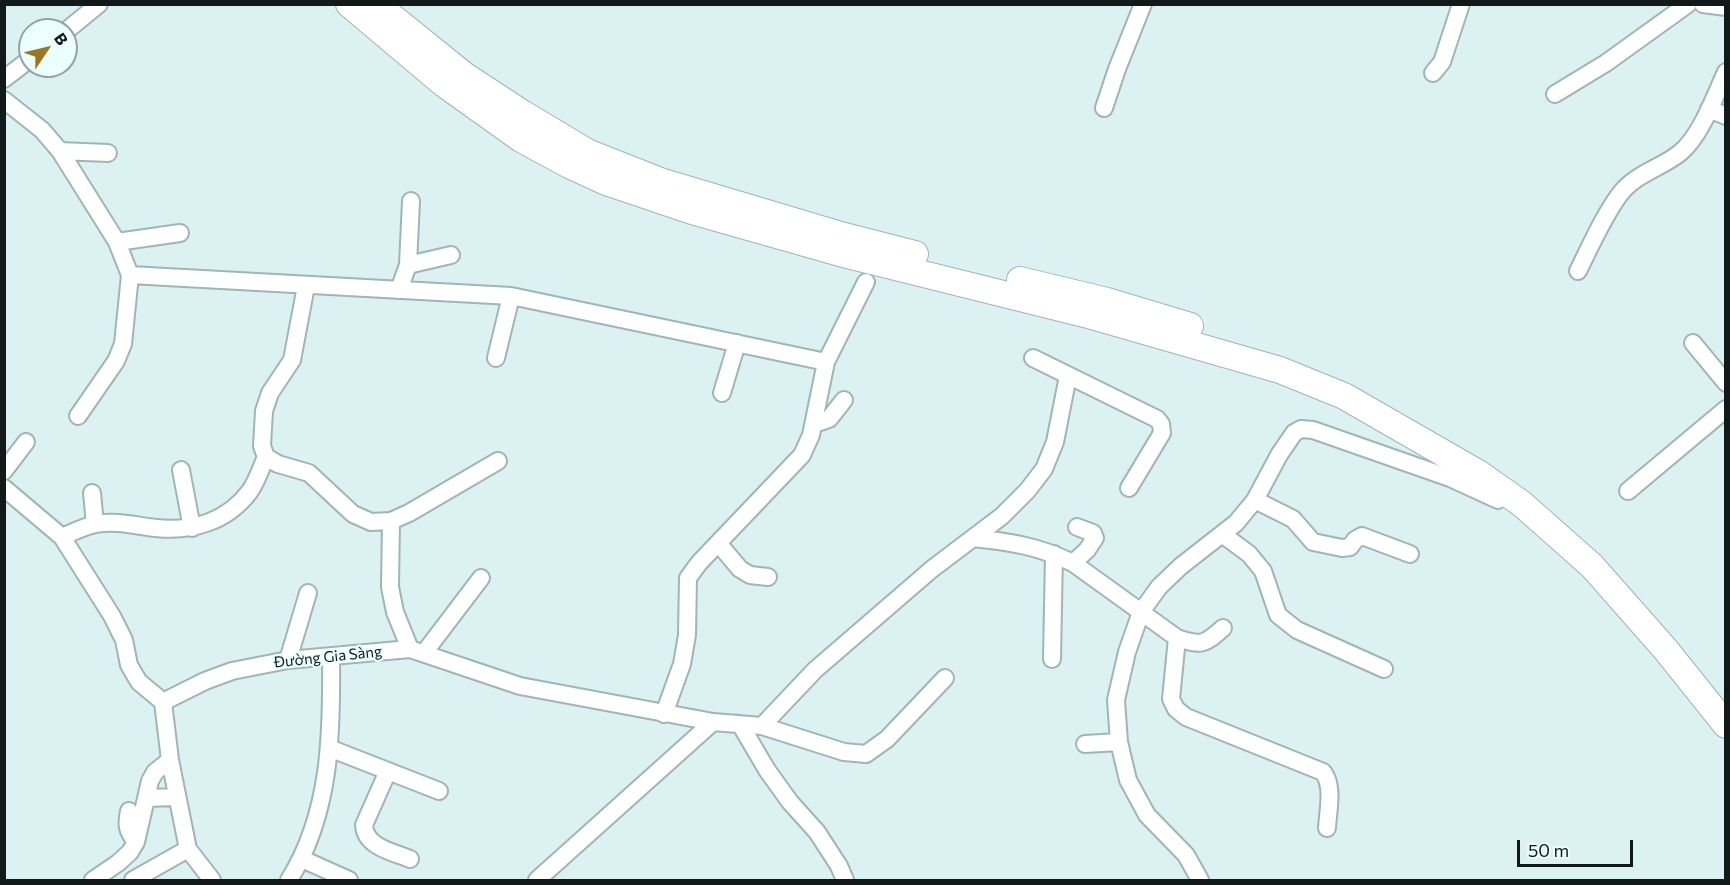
<!DOCTYPE html>
<html>
<head>
<meta charset="utf-8">
<style>
  body { margin:0 }
  #map { position:relative; width:1730px; height:885px; overflow:hidden; background:#dbf1f2; font-family:Commissioner,sans-serif }
  canvas { display:block }
  .frame { position:absolute; inset:0; border:6px solid #111919; pointer-events:none }
  .north { position:absolute; left:18px; top:18px; width:60px; height:60px; box-sizing:border-box; background:#ecfefe; border:2px solid #94a2a2; border-radius:50%; rotate:55deg; font-size:16px; font-weight:700; line-height:24px; text-align:center; color:#111919 }
  .north::after { content:''; display:block; margin:auto; width:21px; height:27px; background:#9b7722; clip-path:polygon(50% 0,100% 100%,50% 72%,0 100%) }
  .scale { position:absolute; left:1517px; top:840px; width:116px; height:27px; box-sizing:border-box; border:3px solid #111919; border-top:0; padding-left:8px; font-size:18px; line-height:21px; white-space:nowrap; color:#111919; -webkit-text-stroke:4px #ecfefe; paint-order:stroke }
</style>
</head>
<body>
<div id="map">
<canvas width="1730" height="885"></canvas>
<div class="frame"></div>
<div class="north">B</div>
<div class="scale">50 m</div>
</div>
<script>
const ctx = document.querySelector('canvas').getContext('2d');
ctx.lineJoin = 'round';
function stroke(path, color, width, dash) { ctx.strokeStyle = color; ctx.lineWidth = width; ctx.lineCap = dash ? 'butt' : 'round'; ctx.setLineDash(dash || []); ctx.stroke(path); }
function label(font, color, halo, rows, align = 'center') {
  ctx.font = font + ' Commissioner,sans-serif'; ctx.lineWidth = 4.5; ctx.setLineDash([]); ctx.textBaseline = 'middle'; ctx.strokeStyle = halo; ctx.fillStyle = color; for (const [text, x, y, turn = 0] of rows) {
    ctx.save(); ctx.translate(x, y); ctx.rotate((+turn || 0) * Math.PI / 180); ctx.textAlign = isNaN(turn) ? turn : align; if (halo) ctx.strokeText(text, 0, 0); ctx.fillText(text, 0, 0); ctx.restore();
  }
}
const minor = new Path2D(`
  M 1703,4 L 1726,7
  M 66,31 L 99,4
  M 1433,73 L 1442,62 L 1461,4
  M 4,79 L 30,59
  M 1555,94 L 1606,63 L 1688,4
  M 4,100 L 42,130 L 60,151 L 117,242 L 130,275 L 123,344 L 116,361 L 78,416
  M 1104,108 L 1117,69 L 1143,4
  M 1709,109 L 1726,116
  M 60,151 L 108,153
  M 117,242 L 180,233
  M 408,265 L 451,255
  M 1578,271 C 1591,245 1603,217 1620,194 C 1636,173 1662,168 1681,152 C 1701,135 1715,96 1726,72
  M 130,275 L 511,296 L 826,362
  M 306,286 L 292,360 L 270,393 L 264,411 L 262,446 L 266,457 L 278,464 L 309,473 L 353,514 L 371,522 L 391,521 L 409,513 L 498,461
  M 399,290 L 408,265 L 411,201
  M 1693,343 L 1726,383
  M 496,358 L 511,296
  M 1033,358 L 1157,419 L 1161,424 L 1162,433 L 1129,488
  M 722,393 L 737,343
  M 814,424 L 829,419 L 844,400
  M 181,470 L 192,528
  M 4,471 L 26,442
  M 4,488 L 62,537 L 112,616 L 124,640 L 129,665 L 139,682 L 163,702 L 205,681 L 232,671 L 288,660 L 410,649 L 520,686 L 713,722 L 762,726 L 844,752 L 866,754 L 887,739 L 945,678
  M 1628,491 L 1726,409
  M 92,493 L 95,524
  M 1255,500 L 1293,519 L 1313,542 L 1342,548 L 1350,547 L 1355,540 L 1362,536 L 1410,554
  M 391,521 L 390,587 L 395,612 L 410,649
  M 1222,534 L 1249,554 L 1263,571 L 1278,615 L 1297,630 L 1384,669
  M 62,537 C 73,532 85,526 96,524 C 116,520 137,526 156,528 C 193,532 228,521 250,491 C 257,481 261,468 266,457
  M 973,538 C 1011,542 1038,546 1073,563 L 1177,638 L 1171,699 L 1176,709 L 1186,717 L 1323,772 C 1334,786 1328,810 1327,828
  M 718,543 L 740,569 L 750,575 L 768,577
  M 1073,563 L 1087,550 L 1095,538 L 1093,533 L 1077,527
  M 1177,638 C 1202,646 1204,645 1223,628
  M 424,653 L 481,578
  M 1052,659 L 1054,554
  M 288,660 L 308,593
  M 163,702 L 170,760 L 188,849 L 212,880
  M 664,714 L 682,664 L 687,635 L 688,578 L 699,563 L 802,455 L 811,435 L 826,362 L 866,282
  M 740,724 L 767,770 L 790,802 L 817,832 L 839,866 L 845,880
  M 762,726 L 815,670 L 932,569 L 1002,516 L 1027,491 L 1044,469 L 1055,442 L 1068,376
  M 1085,744 L 1119,742
  M 329,748 L 439,791
  M 388,771 L 364,825 C 365,847 393,852 410,859
  M 147,798 L 177,797
  M 129,811 C 126,825 127,831 136,842
  M 302,859 L 349,880
  M 93,880 L 118,863 L 130,852 L 136,842 L 150,781 L 155,772 L 170,760
  M 133,880 L 188,849
  M 289,880 C 331,813 332,733 331,656
  M 537,880 L 713,722
  M 1200,880 L 1186,855 L 1147,815 L 1128,780 L 1119,742 L 1116,700 L 1127,652 L 1141,612 L 1159,587 L 1181,566 L 1236,523 L 1255,500 L 1279,455 L 1294,433 L 1301,429 L 1313,430 L 1450,478 L 1498,500`);
const highway = new Path2D(`
  M 349,4 L 444,84 L 521,139 L 569,165 L 606,182 L 692,211 L 847,255 L 1092,316 L 1280,370 L 1344,396 L 1478,473 L 1522,504 L 1592,566 L 1666,650 L 1726,725
  M 376,4 L 464,75 L 522,113 L 587,152 L 663,182 L 837,234 L 915,254
  M 1020,280 L 1107,301 L 1190,326`);
const streetNames = [
  ["Đường Gia Sàng",328,657,-6]
];
stroke(minor, '#a0b5b6', 20);
stroke(highway, '#a0b5b6', 28);
stroke(minor, '#fff', 16);
stroke(highway, '#fff', 26);
label('15px', '#111919', '#ecfefe', streetNames);
</script>
</body>
</html>
